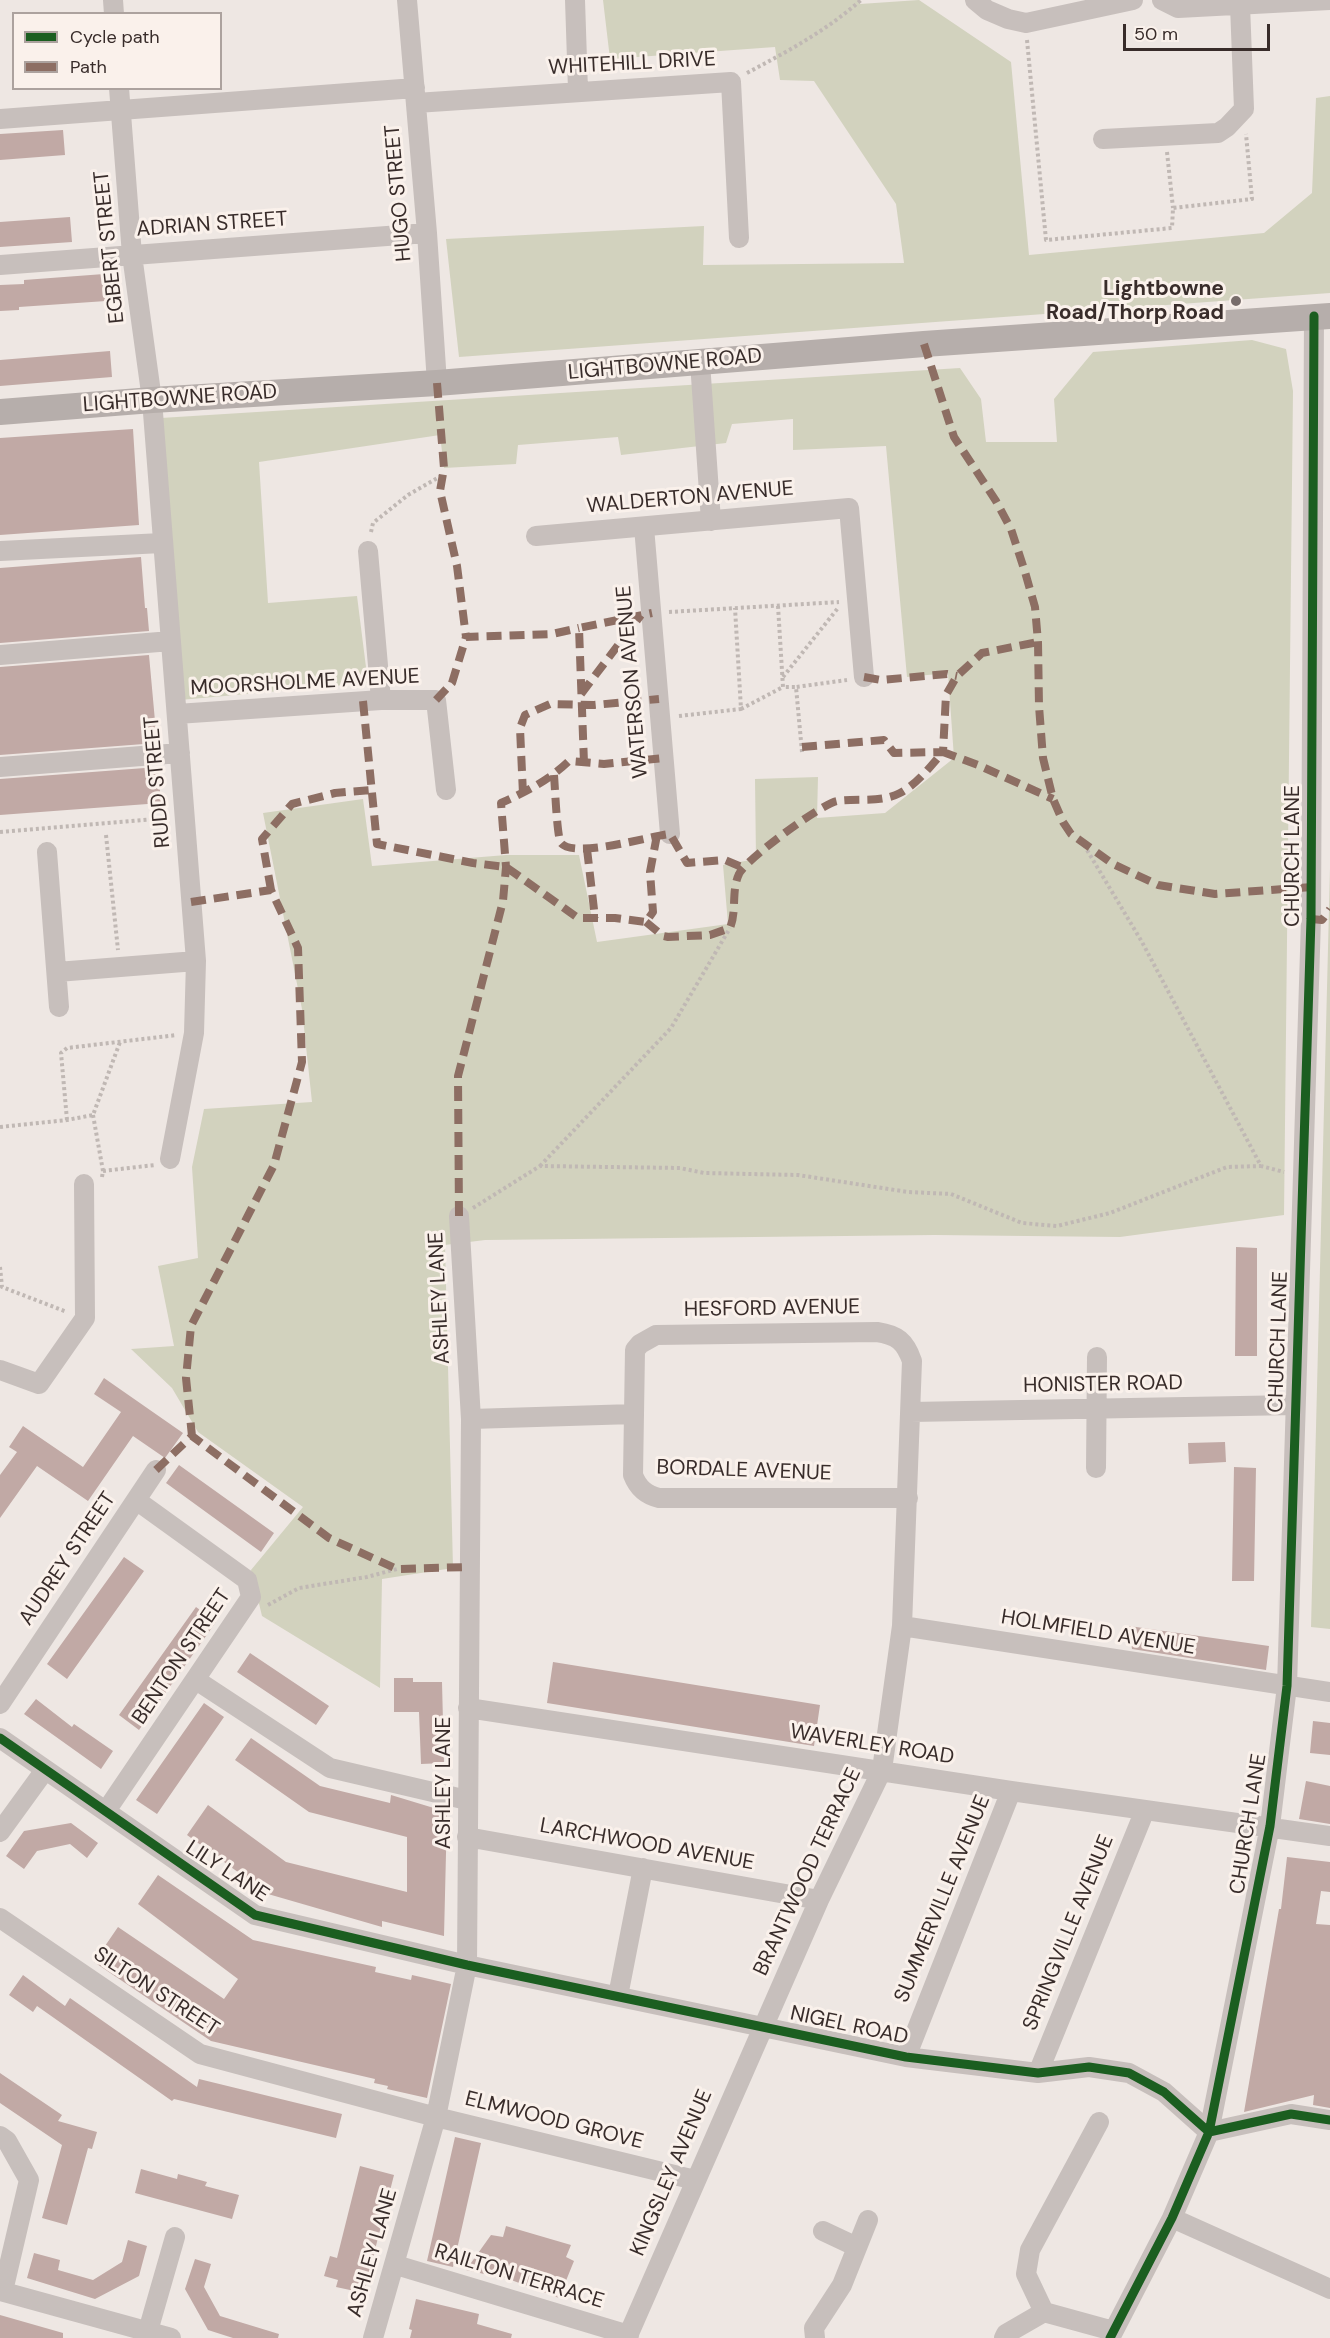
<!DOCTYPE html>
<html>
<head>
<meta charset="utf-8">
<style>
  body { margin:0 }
  #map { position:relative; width:1330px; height:2338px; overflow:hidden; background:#eee7e3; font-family:"DM Sans",sans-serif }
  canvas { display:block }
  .legend { position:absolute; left:12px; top:12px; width:210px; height:78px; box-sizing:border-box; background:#faf1eb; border:2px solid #aca29e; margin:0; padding:8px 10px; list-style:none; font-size:18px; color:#382c2a }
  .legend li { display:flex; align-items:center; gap:12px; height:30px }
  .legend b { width:30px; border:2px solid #aca29e }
  .scale { position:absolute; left:1123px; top:24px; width:147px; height:27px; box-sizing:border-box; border:3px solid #382c2a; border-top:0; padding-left:8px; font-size:18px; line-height:21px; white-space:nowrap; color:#382c2a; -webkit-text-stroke:4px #faf1eb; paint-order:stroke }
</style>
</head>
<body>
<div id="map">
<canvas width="1330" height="2338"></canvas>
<ul class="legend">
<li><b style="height:8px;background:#1b5e20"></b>Cycle path</li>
<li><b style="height:8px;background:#8d6e63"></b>Path</li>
</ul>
<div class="scale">50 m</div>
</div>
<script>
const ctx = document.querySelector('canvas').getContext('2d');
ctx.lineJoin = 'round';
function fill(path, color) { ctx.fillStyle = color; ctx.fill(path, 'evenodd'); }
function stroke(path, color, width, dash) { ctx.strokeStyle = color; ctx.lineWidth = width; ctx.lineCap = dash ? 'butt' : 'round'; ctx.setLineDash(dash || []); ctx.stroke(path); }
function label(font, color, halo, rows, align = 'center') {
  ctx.font = font + ' "DM Sans",sans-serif'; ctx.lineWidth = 6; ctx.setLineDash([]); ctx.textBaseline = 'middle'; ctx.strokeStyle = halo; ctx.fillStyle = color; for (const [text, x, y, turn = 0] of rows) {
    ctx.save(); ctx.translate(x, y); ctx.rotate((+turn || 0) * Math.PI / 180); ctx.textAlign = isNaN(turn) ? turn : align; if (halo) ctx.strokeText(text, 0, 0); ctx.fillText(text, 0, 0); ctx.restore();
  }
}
const green = new Path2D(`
  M 603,0 L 859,0 L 860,4 L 919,0 L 1011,62 L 1029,255 L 1264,233 L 1312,193 L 1316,98 L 1330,96 L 1330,293 L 459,357 L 446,239 L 704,226 L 703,265 L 904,263 L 896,204 L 814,81 L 780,80 L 775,47 L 610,59 Z
  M 1252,340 L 1286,349 L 1293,391 L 1284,1215 L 1120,1237 L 935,1235 L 485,1240 L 445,1245 L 453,1568 L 382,1579 L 380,1688 L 262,1616 L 251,1570 L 303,1507 L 198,1432 L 172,1388 L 131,1349 L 174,1346 L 158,1266 L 198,1258 L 192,1167 L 204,1109 L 312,1102 L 302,1009 L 263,813 L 363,799 L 372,866 L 506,855 L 579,855 L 597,942 L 728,924 L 723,865 L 756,859 L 755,779 L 818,777 L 817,818 L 885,813 L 954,758 L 948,673 L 907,677 L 886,446 L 793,450 L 793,419 L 732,424 L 726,443 L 621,455 L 618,437 L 518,445 L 516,464 L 444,468 L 440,435 L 259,462 L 268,603 L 357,596 L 368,683 L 180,700 L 161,418 L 960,368 L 981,399 L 986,442 L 1057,442 L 1054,399 L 1093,352 Z
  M 1330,868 L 1330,1629 L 1311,1627 Z`);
const building = new Path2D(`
  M 63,130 L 65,155 L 0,160 L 0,134 Z
  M 70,217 L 72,242 L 0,247 L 0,222 Z
  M 104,274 L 106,301 L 19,307 L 19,310 L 0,311 L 0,285 L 24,284 L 24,280 Z
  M 110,351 L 112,377 L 0,386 L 0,360 Z
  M 133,429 L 139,525 L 0,535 L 0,438 Z
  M 141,557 L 145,608 L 147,608 L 149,631 L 0,643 L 0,568 Z
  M 149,655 L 157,743 L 0,755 L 0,667 Z
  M 158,767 L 161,803 L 0,815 L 0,779 Z
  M 1236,1247 L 1257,1248 L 1257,1356 L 1235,1356 Z
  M 104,1378 L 183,1433 L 165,1458 L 133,1436 L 88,1501 L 37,1466 L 0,1518 L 0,1475 L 17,1452 L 9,1447 L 23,1426 L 83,1467 L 121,1412 L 94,1394 Z
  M 1225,1442 L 1226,1462 L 1189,1464 L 1188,1443 Z
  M 179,1465 L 274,1533 L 261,1552 L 166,1483 Z
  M 1234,1467 L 1256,1468 L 1254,1581 L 1232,1581 Z
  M 124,1557 L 144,1571 L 67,1679 L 47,1664 Z
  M 196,1607 L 216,1622 L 139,1730 L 119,1715 Z
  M 1129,1626 L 1269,1646 L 1266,1670 L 1132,1649 Z
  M 250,1653 L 329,1706 L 316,1725 L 237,1672 Z
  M 553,1662 L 820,1705 L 814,1746 L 547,1703 Z
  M 394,1678 L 413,1678 L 413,1682 L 442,1682 L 444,1763 L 421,1764 L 419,1712 L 394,1712 Z
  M 36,1699 L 72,1727 L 74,1724 L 113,1751 L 101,1769 L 24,1714 Z
  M 204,1703 L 224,1717 L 157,1814 L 136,1800 Z
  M 1313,1721 L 1330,1723 L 1330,1755 L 1310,1753 Z
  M 251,1738 L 320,1786 L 390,1803 L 391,1795 L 447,1812 L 444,1936 L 382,1921 L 382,1927 L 268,1894 L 187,1835 L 208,1805 L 286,1862 L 407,1892 L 407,1837 L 309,1812 L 235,1760 Z
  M 1306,1781 L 1330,1786 L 1330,1824 L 1299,1819 Z
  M 71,1823 L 98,1843 L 87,1858 L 70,1844 L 37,1851 L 24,1869 L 6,1856 L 24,1831 Z
  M 1287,1857 L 1330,1862 L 1330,1892 L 1321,1891 L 1316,1924 L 1330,1925 L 1330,2108 L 1313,2105 L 1314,2095 L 1244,2112 L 1279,1909 L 1281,1909 Z
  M 158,1875 L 253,1940 L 376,1967 L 375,1972 L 411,1980 L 412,1975 L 451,1984 L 427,2098 L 387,2089 L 388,2086 L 374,2083 L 375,2079 L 211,2041 L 94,1962 L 118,1927 L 224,1999 L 238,1979 L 138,1904 Z
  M 23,1975 L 65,2006 L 70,1998 L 197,2087 L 199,2079 L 342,2114 L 336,2138 L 174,2099 L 172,2101 L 37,2006 L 33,2012 L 9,1995 Z
  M 0,2073 L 62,2115 L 58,2121 L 97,2132 L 92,2149 L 88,2148 L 67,2225 L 42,2218 L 62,2145 L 0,2103 Z
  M 455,2137 L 481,2143 L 453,2267 L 427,2261 Z
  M 360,2166 L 394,2175 L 364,2293 L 336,2287 L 338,2280 L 324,2276 L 330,2256 L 337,2258 Z
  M 141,2169 L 177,2179 L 178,2174 L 207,2182 L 205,2186 L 239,2195 L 232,2219 L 135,2193 Z
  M 506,2226 L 571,2245 L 566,2257 L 574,2261 L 559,2298 L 490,2272 L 489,2275 L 466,2270 L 491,2235 L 503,2237 Z
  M 128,2240 L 147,2246 L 139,2276 L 95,2299 L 27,2278 L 34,2253 L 60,2260 L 58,2270 L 93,2280 L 122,2262 Z
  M 195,2259 L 211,2264 L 204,2287 L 220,2316 L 279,2334 L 278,2338 L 233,2338 L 208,2330 L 185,2289 Z
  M 416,2299 L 479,2314 L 477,2324 L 512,2334 L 511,2338 L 410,2338 L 412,2330 L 409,2329 Z
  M 0,2315 L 63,2333 L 63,2338 L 0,2338 Z`);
const path = new Path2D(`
  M 1027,40 L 1046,240 L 1172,228 L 1173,208 L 1252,199 L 1246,134
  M 747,73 C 788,51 826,31 861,0
  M 1167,152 L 1173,208
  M 371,532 L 373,523 L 408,495 L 441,476
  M 778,606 L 783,687 L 796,687
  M 669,612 L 839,602
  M 783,677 L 838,608
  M 741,709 L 783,687
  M 679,716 L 741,709 L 735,608
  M 802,752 L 796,687 L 847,680
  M 0,832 L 167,818
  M 106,835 L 118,950
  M 1084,845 L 1142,942 L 1261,1166 L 1284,1172
  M 93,1115 L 103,1171
  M 67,1120 L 61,1053 L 67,1048 L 177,1035
  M 0,1127 L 67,1120 L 93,1115 L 120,1042
  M 540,1166 L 671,1028 L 730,928
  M 102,1177 L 103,1171 L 155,1165
  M 473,1208 L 540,1166 L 680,1168 L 704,1173 L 798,1175 L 908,1192 L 951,1194 L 1022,1223 L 1057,1226 L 1110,1213 L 1227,1167 L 1261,1166
  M 0,1267 L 2,1287 L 67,1312
  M 268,1605 L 299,1588 L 367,1577 L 397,1569`);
const minor = new Path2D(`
  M 113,0 L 114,14
  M 407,0 L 427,233 L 437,383
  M 575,0 L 578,90
  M 975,0 L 987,10 L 1008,19 L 1026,23 L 1133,0
  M 1162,0 L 1178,8 L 1330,0
  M 119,88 L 132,255 L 152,400 L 196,961 L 194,1033 L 170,1159
  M 416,103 L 731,82 L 739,238
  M 0,119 L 415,88
  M 1103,139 L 1218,133 L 1227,127 L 1244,109 L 1240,5
  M 0,265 L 427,233
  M 700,362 L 711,521
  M 644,527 L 670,834
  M 536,536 L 849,508 L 864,677
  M 0,551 L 162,543
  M 368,551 L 381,700
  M 0,655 L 171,641
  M 177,714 L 381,700 L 436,700 L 446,790
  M 0,767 L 180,753
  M 47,852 L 59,1007
  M 57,972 L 196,961
  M 0,1370 L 39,1384 L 85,1318 L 84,1184
  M 911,1412 L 1295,1405
  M 471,1419 L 634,1414 L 633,1475 C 638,1488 646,1495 659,1498 L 908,1498
  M 1096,1468 L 1097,1357
  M 902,1626 L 1330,1692
  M 196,1680 L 330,1768 L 467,1800
  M 0,1704 L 156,1470
  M 468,1708 L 1011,1791 L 1330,1836
  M 0,1738 L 255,1915 L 467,1965 L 906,2057 L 1038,2073 L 1089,2067 L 1129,2073 L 1164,2092 L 1209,2132 L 1291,2114 L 1330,2120
  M 106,1811 L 251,1597 L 247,1580 L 136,1500
  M 0,1832 L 45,1770
  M 467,1837 L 819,1900
  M 0,1918 L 200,2054 L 436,2117 L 695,2180
  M 618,1996 L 643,1868
  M 906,2057 L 1011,1791
  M 1038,2073 L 1145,1810
  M 0,2136 L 7,2141 L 29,2180 L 3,2291
  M 1172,2218 L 1330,2289
  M 823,2231 L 857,2247
  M 396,2265 L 629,2335
  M 0,2291 L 171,2338
  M 1044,2312 L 1026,2274 L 1030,2250 L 1099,2122
  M 146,2338 L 175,2237
  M 373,2338 L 436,2117 L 467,1965 L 471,1419 L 459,1216
  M 627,2338 L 819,1900 L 882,1770 L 902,1626 L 912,1361 C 905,1341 897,1335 877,1332 L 656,1335 L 640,1344 L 635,1350 L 634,1414
  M 815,2338 L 814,2328 L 842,2285 L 868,2220
  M 1004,2338 L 1006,2334 L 1044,2312 L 1113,2331
  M 1110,2338 L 1172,2218 L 1209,2132 L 1270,1826 L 1287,1686 L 1311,919 L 1314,316`);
const major = new Path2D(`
  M 0,412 L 152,400 L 437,383 L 924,344 L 1330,316`);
const quiet = new Path2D(`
  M 924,344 L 954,437 L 996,501 L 1011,529 L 1025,572 L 1035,607 L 1038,642 L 1039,706 L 1043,758 L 1053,799 L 1063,822 L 1071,834 L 1113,864 L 1158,885 L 1215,894 L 1311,887
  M 437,383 L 444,468 L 440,491 L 457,566 L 466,637
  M 864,677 L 881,680 L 947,674 L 957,676
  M 581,694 L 641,615
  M 436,700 L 452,683 L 466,637 L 552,634 L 579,628
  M 363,701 L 377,844 L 473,863 L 506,867 L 578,918 L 615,918 L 646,922 L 653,912 L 650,872 L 657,835
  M 802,747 L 884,740 L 894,753 L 943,752 L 946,695 L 957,676 L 982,653 L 1038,642
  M 584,763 L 579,628 L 652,613
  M 554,775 C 555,787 557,838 561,843 C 574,859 650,836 670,834 L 687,863 L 725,860 L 744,868
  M 523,794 L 520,728 L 525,715 L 550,704 L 594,705 L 659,699
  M 587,849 L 595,918
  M 271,890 L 262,839 L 292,804 L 335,793 L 371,790
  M 191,902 L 271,890 L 298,948 L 302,1062 L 274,1165 L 191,1326 L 186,1378 L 192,1436
  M 1311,919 L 1322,920 L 1330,909
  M 646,922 L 663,936 L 668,937 L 710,935 L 730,928 C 737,911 731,891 739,874 C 745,860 821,804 837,801 C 858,798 881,803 900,793 C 917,784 931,766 943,752 L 978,765 L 1053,799
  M 459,1216 L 458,1076 L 503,901 L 506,867 L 501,803 C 526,792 549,780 569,761 L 604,764 L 664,758
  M 156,1470 L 192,1436 L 329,1538 L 397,1569 L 468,1567`);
const cycleway = new Path2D(`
  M 0,1738 L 255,1915 L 467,1965 L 906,2057 L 1038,2073 L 1089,2067 L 1129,2073 L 1164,2092 L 1209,2132 L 1291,2114 L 1330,2120
  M 1110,2338 L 1172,2218 L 1209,2132 L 1270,1826 L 1287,1686 L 1311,919 L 1314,316`);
const markers = [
  [1236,301,6,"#786d6b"]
];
const streetNames = [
  ["WHITEHILL DRIVE",632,64,-3],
  ["HUGO STREET",399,193,-95],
  ["ADRIAN STREET",212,225,-4],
  ["EGBERT STREET",110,247,-96],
  ["LIGHTBOWNE ROAD",665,365,-5],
  ["LIGHTBOWNE ROAD",180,399,-4],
  ["WALDERTON AVENUE",690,498,-5],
  ["WATERSON AVENUE",633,682,-95],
  ["MOORSHOLME AVENUE",305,683,-3],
  ["RUDD STREET",158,782,-95],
  ["CHURCH LANE",1293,856,-90],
  ["ASHLEY LANE",440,1298,-93],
  ["HESFORD AVENUE",772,1309,-1],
  ["CHURCH LANE",1279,1342,-88],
  ["HONISTER ROAD",1103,1385,-1],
  ["BORDALE AVENUE",744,1471,2],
  ["AUDREY STREET",68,1559,-56],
  ["HOLMFIELD AVENUE",1098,1633,9],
  ["BENTON STREET",182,1657,-56],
  ["WAVERLEY ROAD",872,1745,9],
  ["ASHLEY LANE",444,1783,-90],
  ["CHURCH LANE",1249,1824,-81],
  ["LARCHWOOD AVENUE",647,1845,10],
  ["LILY LANE",227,1872,33],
  ["BRANTWOOD TERRACE",808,1872,-65],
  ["SUMMERVILLE AVENUE",943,1899,-68],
  ["SPRINGVILLE AVENUE",1069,1933,-68],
  ["SILTON STREET",156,1992,33],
  ["NIGEL ROAD",849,2026,12],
  ["ELMWOOD GROVE",554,2121,14],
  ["KINGSLEY AVENUE",672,2173,-67],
  ["ASHLEY LANE",373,2253,-74],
  ["RAILTON TERRACE",519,2277,17]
];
const poiNames = [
  ["Lightbowne",1224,289],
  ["Road/Thorp Road",1224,313]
];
fill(green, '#d2d2be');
fill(building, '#c1a9a5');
stroke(path, '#c0b8b4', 4, [3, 3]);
stroke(minor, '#c7bfbc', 20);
stroke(major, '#b6aeab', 26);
stroke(quiet, '#8d6e63', 8, [15, 8]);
stroke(cycleway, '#1b5e20', 9);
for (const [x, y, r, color] of markers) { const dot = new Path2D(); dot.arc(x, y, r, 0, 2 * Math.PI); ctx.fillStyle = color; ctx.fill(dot); stroke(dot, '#faf1eb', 2); }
label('21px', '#382c2a', '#faf1eb', streetNames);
label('bold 21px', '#382c2a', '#faf1eb', poiNames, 'right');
</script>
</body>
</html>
